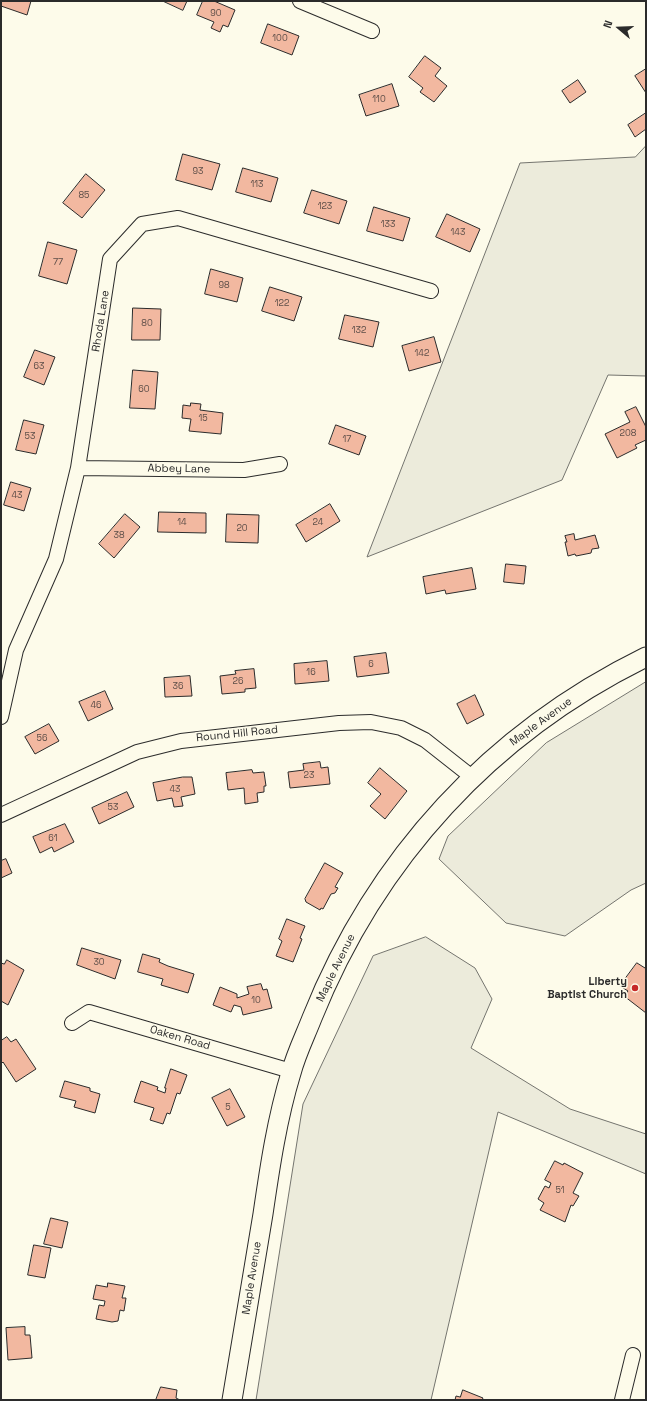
<!DOCTYPE html>
<html>
<head>
<meta charset="utf-8">
<style>
  body { margin:0 }
  #map { position:relative; width:647px; height:1401px; overflow:hidden; background:#fdfbea; font-family:"Space Grotesk",sans-serif }
  canvas { display:block }
  .frame { position:absolute; inset:0; border:2px solid #2b2b2b; pointer-events:none }
  .north { position:absolute; left:599px; top:8px; width:40px; height:40px; -webkit-text-stroke:3px #fdfbea; paint-order:stroke; rotate:289deg; font-size:11px; font-weight:700; line-height:16px; text-align:center; color:#2b2b2b }
  .north::after { content:''; display:block; margin:auto; width:14px; height:18px; background:#2b2b2b; clip-path:polygon(50% 0,100% 100%,50% 72%,0 100%) }
</style>
</head>
<body>
<div id="map">
<canvas width="647" height="1401"></canvas>
<div class="frame"></div>
<div class="north">N</div>
</div>
<script>
const ctx = document.querySelector('canvas').getContext('2d');
ctx.lineJoin = 'round';
function fill(path, color) { ctx.fillStyle = color; ctx.fill(path, 'evenodd'); }
function stroke(path, color, width, dash) { ctx.strokeStyle = color; ctx.lineWidth = width; ctx.lineCap = dash ? 'butt' : 'round'; ctx.setLineDash(dash || []); ctx.stroke(path); }
function label(font, color, halo, rows, align = 'center') {
  ctx.font = font + ' "Space Grotesk",sans-serif'; ctx.lineWidth = 3; ctx.setLineDash([]); ctx.textBaseline = 'middle'; ctx.strokeStyle = halo; ctx.fillStyle = color; for (const [text, x, y, turn = 0] of rows) {
    ctx.save(); ctx.translate(x, y); ctx.rotate((+turn || 0) * Math.PI / 180); ctx.textAlign = isNaN(turn) ? turn : align; if (halo) ctx.strokeText(text, 0, 0); ctx.fillText(text, 0, 0); ctx.restore();
  }
}
const green = new Path2D(`
  M 646,146 L 646,376 L 608,375 L 562,480 L 367,557 L 520,163 L 635,157 Z
  M 646,682 L 646,883 L 631,890 L 565,936 L 506,923 L 439,859 L 448,836 L 546,743 Z
  M 426,937 L 475,968 L 492,999 L 471,1048 L 570,1109 L 646,1134 L 646,1174 L 498,1112 L 431,1400 L 256,1400 L 303,1104 L 373,956 Z`);
const building = new Path2D(`
  M 1,1 L 31,1 L 27,15 L 1,6 Z
  M 163,1 L 187,1 L 183,10 Z
  M 203,1 L 214,1 L 235,10 L 228,27 L 223,25 L 220,32 L 211,28 L 214,22 L 197,15 Z
  M 268,24 L 299,36 L 292,55 L 261,43 Z
  M 425,56 L 441,68 L 435,76 L 447,86 L 434,102 L 420,92 L 423,88 L 409,77 Z
  M 646,69 L 646,93 L 635,76 Z
  M 578,80 L 586,92 L 570,103 L 562,91 Z
  M 392,84 L 399,106 L 366,116 L 359,95 Z
  M 646,113 L 646,129 L 635,137 L 628,125 Z
  M 183,154 L 220,164 L 212,190 L 176,180 Z
  M 243,168 L 278,178 L 271,202 L 236,192 Z
  M 86,174 L 105,190 L 82,218 L 63,203 Z
  M 312,190 L 347,201 L 339,224 L 304,213 Z
  M 374,207 L 410,218 L 403,241 L 367,231 Z
  M 447,214 L 480,229 L 470,252 L 436,237 Z
  M 48,242 L 77,250 L 67,284 L 39,276 Z
  M 211,269 L 243,278 L 237,302 L 205,294 Z
  M 270,287 L 302,297 L 294,321 L 262,311 Z
  M 133,308 L 161,309 L 160,340 L 132,340 Z
  M 345,315 L 379,322 L 373,347 L 339,339 Z
  M 434,337 L 441,362 L 409,371 L 402,346 Z
  M 35,350 L 55,357 L 44,385 L 24,377 Z
  M 133,370 L 158,372 L 155,409 L 130,408 Z
  M 191,403 L 201,404 L 200,410 L 223,413 L 221,434 L 189,431 L 191,419 L 182,418 L 183,405 L 190,406 Z
  M 636,407 L 646,427 L 646,440 L 635,445 L 637,448 L 617,458 L 605,434 L 630,422 L 625,412 Z
  M 24,420 L 44,425 L 36,454 L 16,450 Z
  M 336,425 L 366,436 L 359,455 L 329,444 Z
  M 11,482 L 31,488 L 24,511 L 4,505 Z
  M 330,504 L 340,521 L 306,542 L 296,525 Z
  M 159,512 L 206,513 L 206,533 L 158,532 Z
  M 125,514 L 140,527 L 114,558 L 99,544 Z
  M 227,514 L 259,515 L 258,543 L 226,542 Z
  M 574,534 L 575,540 L 595,535 L 599,548 L 592,549 L 591,553 L 576,556 L 575,554 L 568,556 L 565,542 L 567,542 L 565,536 Z
  M 506,564 L 526,566 L 524,584 L 504,582 Z
  M 472,568 L 476,589 L 446,594 L 445,590 L 426,594 L 423,577 Z
  M 386,653 L 389,673 L 357,677 L 354,657 Z
  M 327,661 L 329,681 L 295,684 L 294,664 Z
  M 254,669 L 256,688 L 245,689 L 245,692 L 222,694 L 220,676 L 236,674 L 235,671 Z
  M 190,676 L 192,696 L 165,697 L 164,678 Z
  M 105,691 L 113,709 L 88,721 L 79,702 Z
  M 475,695 L 484,715 L 467,724 L 457,704 Z
  M 49,724 L 59,741 L 35,754 L 25,737 Z
  M 320,762 L 321,768 L 328,767 L 330,784 L 290,788 L 288,772 L 304,770 L 303,764 Z
  M 380,768 L 407,791 L 385,819 L 370,806 L 381,794 L 368,783 Z
  M 252,770 L 253,773 L 264,772 L 266,786 L 264,786 L 264,792 L 257,793 L 258,802 L 245,804 L 244,788 L 228,790 L 226,773 Z
  M 183,777 L 192,777 L 195,794 L 181,797 L 183,806 L 174,807 L 172,798 L 157,801 L 153,783 Z
  M 127,792 L 134,807 L 99,824 L 92,808 Z
  M 65,824 L 74,842 L 54,852 L 52,847 L 40,853 L 33,837 Z
  M 6,859 L 12,873 L 1,878 L 1,861 Z
  M 325,863 L 343,873 L 335,887 L 338,888 L 335,893 L 331,894 L 323,909 L 321,908 L 320,910 L 306,902 L 305,899 Z
  M 287,919 L 305,926 L 300,938 L 302,939 L 293,962 L 276,956 L 282,941 L 279,939 Z
  M 82,948 L 121,960 L 115,979 L 77,965 Z
  M 143,954 L 160,959 L 159,962 L 168,966 L 194,974 L 188,993 L 161,985 L 163,979 L 138,972 Z
  M 7,960 L 24,970 L 8,1005 L 1,1001 L 1,963 L 4,964 Z
  M 637,963 L 645,968 L 646,966 L 646,1013 L 624,996 L 628,991 L 620,986 Z
  M 261,984 L 263,990 L 267,989 L 272,1008 L 243,1015 L 241,1007 L 234,1005 L 231,1012 L 213,1005 L 220,987 L 237,994 L 237,998 L 249,994 L 247,987 Z
  M 7,1037 L 11,1042 L 16,1039 L 36,1069 L 16,1082 L 3,1062 L 1,1064 L 1,1041 Z
  M 171,1069 L 187,1075 L 180,1094 L 177,1093 L 170,1114 L 167,1113 L 163,1124 L 150,1120 L 154,1108 L 134,1102 L 141,1081 L 158,1087 L 157,1090 L 165,1093 L 166,1088 L 165,1088 Z
  M 65,1081 L 90,1088 L 90,1091 L 100,1094 L 95,1113 L 74,1107 L 76,1101 L 60,1097 Z
  M 230,1089 L 245,1117 L 227,1126 L 212,1098 Z
  M 555,1161 L 563,1165 L 564,1163 L 583,1173 L 573,1193 L 579,1196 L 573,1206 L 571,1205 L 565,1222 L 540,1210 L 544,1203 L 538,1199 L 545,1186 L 549,1188 L 551,1183 L 545,1180 Z
  M 51,1218 L 68,1222 L 62,1248 L 44,1244 Z
  M 34,1245 L 51,1248 L 45,1278 L 28,1275 Z
  M 108,1283 L 125,1286 L 122,1298 L 126,1298 L 124,1311 L 120,1310 L 118,1321 L 112,1322 L 96,1319 L 99,1305 L 104,1306 L 105,1301 L 93,1299 L 96,1285 L 107,1287 Z
  M 25,1327 L 25,1335 L 30,1335 L 32,1358 L 8,1360 L 6,1328 Z
  M 161,1387 L 177,1390 L 176,1398 L 180,1400 L 156,1400 Z
  M 463,1390 L 483,1398 L 482,1400 L 455,1400 L 456,1396 L 460,1397 Z`);
const street = new Path2D(`
  M 300,1 L 372,31
  M 78,468 L 244,470 L 280,464
  M 1,717 L 16,650 L 56,559 L 78,468 L 110,259 L 142,224 L 178,218 L 431,291
  M 1,815 L 137,752 L 181,741 L 339,723 L 371,722 L 401,728 L 425,740 L 472,777
  M 72,1023 L 89,1012 L 291,1071
  M 622,1400 L 633,1355`);
const secondary = new Path2D(`
  M 232,1400 C 242,1338 253,1276 263,1214 C 270,1166 277,1119 291,1073 C 296,1054 305,1036 312,1018 C 376,858 491,733 646,657`);
const markers = [
  [635,988,4,"#c62828"]
];
const numberNames = [
  ["90",216,14],
  ["100",280,39],
  ["110",379,100],
  ["93",198,172],
  ["113",257,185],
  ["85",84,196],
  ["123",325,207],
  ["133",388,225],
  ["143",458,233],
  ["77",58,263],
  ["98",224,286],
  ["122",282,304],
  ["80",147,324],
  ["132",359,331],
  ["142",422,354],
  ["63",39,367],
  ["60",144,390],
  ["15",203,419],
  ["208",628,434],
  ["53",30,437],
  ["17",347,440],
  ["43",17,496],
  ["14",182,523],
  ["24",318,523],
  ["20",242,529],
  ["38",119,536],
  ["6",371,665],
  ["16",311,673],
  ["26",238,682],
  ["36",178,687],
  ["46",96,706],
  ["56",42,739],
  ["23",309,776],
  ["43",175,790],
  ["53",113,808],
  ["61",53,839],
  ["30",99,963],
  ["10",256,1001],
  ["5",228,1108],
  ["51",560,1191]
];
const streetNames = [
  ["Rhoda Lane",101,321,-81],
  ["Abbey Lane",179,469,1],
  ["Maple Avenue",541,722,-36],
  ["Round Hill Road",237,734,-6],
  ["Maple Avenue",336,968,-64],
  ["Oaken Road",180,1038,16],
  ["Maple Avenue",252,1278,-81]
];
const poiNames = [
  ["Liberty",627,982],
  ["Baptist Church",627,995]
];
fill(green, '#ecebdb');
stroke(green, '#74746e', 1);
fill(building, '#f2b8a0');
stroke(building, '#2b2b2b', 1);
stroke(street, '#2b2b2b', 16);
stroke(secondary, '#2b2b2b', 21);
stroke(street, '#fdfbea', 14);
stroke(secondary, '#fdfbea', 19);
for (const [x, y, r, color] of markers) { const dot = new Path2D(); dot.arc(x, y, r, 0, 2 * Math.PI); ctx.fillStyle = color; ctx.fill(dot); stroke(dot, '#fdfbea', 1.5); }
label('9px', '#5d4e48', null, numberNames);
label('11px', '#2b2b2b', '#fdfbea', streetNames);
label('bold 11px', '#2b2b2b', '#fdfbea', poiNames, 'right');
</script>
</body>
</html>
